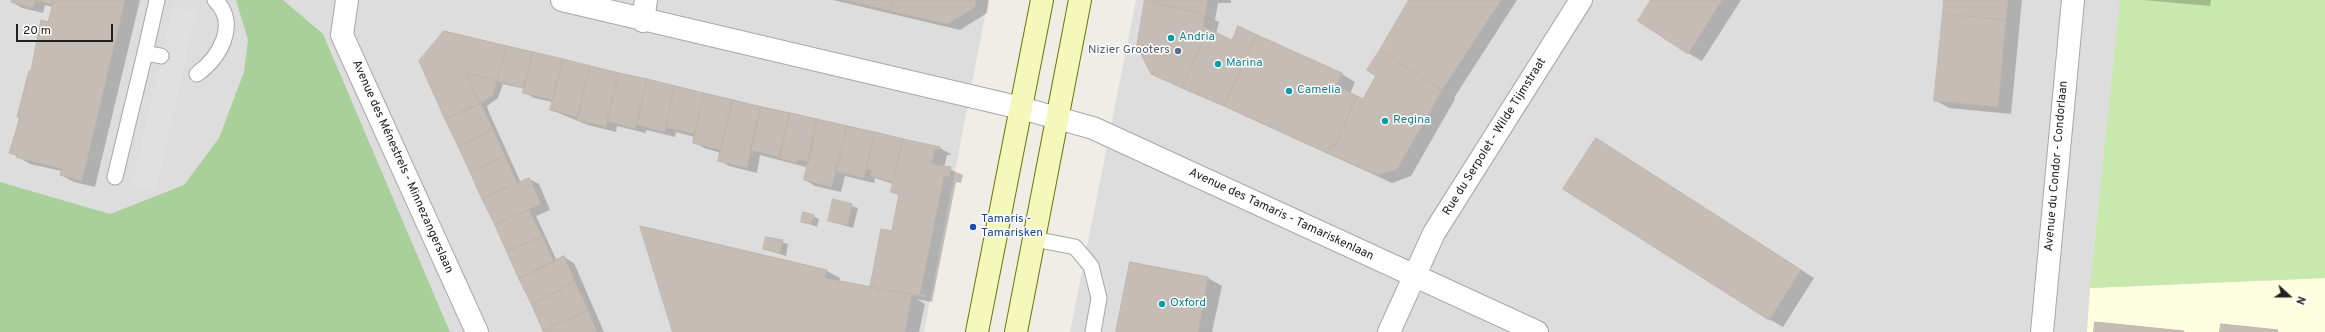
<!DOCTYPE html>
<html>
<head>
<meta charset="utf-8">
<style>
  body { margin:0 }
  #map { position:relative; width:2325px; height:332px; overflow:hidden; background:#f0ede6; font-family:Overpass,sans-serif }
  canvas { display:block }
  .north { position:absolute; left:2269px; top:276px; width:40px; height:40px; -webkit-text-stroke:3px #fff; paint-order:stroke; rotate:111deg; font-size:11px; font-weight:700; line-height:16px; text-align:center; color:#202020 }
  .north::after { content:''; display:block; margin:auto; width:14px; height:18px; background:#202020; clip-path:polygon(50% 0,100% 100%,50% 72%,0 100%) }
  .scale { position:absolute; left:16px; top:24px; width:97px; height:18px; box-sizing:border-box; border:2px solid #202020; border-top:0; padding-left:5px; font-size:12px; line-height:14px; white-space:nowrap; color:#202020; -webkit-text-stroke:3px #fff; paint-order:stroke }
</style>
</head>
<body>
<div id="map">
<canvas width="2325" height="332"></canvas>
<div class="north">N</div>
<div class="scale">20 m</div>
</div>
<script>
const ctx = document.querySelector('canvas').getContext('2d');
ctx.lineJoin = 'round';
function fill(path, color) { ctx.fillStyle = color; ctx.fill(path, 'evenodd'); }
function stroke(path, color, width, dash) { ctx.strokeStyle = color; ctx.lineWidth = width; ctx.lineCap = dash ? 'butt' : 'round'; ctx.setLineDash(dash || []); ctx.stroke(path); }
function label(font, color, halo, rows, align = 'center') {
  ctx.font = font + ' Overpass,sans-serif'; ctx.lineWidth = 3; ctx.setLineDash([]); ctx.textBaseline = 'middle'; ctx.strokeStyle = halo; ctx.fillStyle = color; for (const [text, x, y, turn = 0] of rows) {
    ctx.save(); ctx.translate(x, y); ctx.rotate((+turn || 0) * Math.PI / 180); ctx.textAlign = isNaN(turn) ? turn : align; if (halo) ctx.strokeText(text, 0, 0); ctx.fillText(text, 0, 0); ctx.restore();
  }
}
const residential = new Path2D(`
  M 0,0 L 988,0 L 924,332 L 0,332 Z
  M 1136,0 L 2325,0 L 2325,332 L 1070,332 Z`);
const education = new Path2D(`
  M 2325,278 L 2325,332 L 2087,332 L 2090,288 Z`);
const grass = new Path2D(`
  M 2120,0 L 2325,0 L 2325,278 L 2090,288 Z`);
const forest = new Path2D(`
  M 236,0 L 283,0 L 323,34 L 450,332 L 0,332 L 0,182 L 110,214 L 184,185 L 219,138 L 244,72 L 248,40 Z`);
const parking = new Path2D(`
  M 173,6 L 197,11 L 156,190 L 132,184 Z`);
const shadow = new Path2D(`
  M 13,0 L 140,0 L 95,187 L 74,182 L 61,175 L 62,171 L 30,164 L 10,152 L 32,72 L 53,7 L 45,5 L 43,13 L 22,8 L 12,2 ZM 23,157 L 67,168 L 67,170 L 23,159 Z
  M 833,0 L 989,0 L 987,13 L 960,30 Z
  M 1146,0 L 1231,0 L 1231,3 L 1218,3 L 1215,20 L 1219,22 L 1216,34 L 1232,42 L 1238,28 L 1342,74 L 1355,82 L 1350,94 L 1363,100 L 1378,76 L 1410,0 L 1517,0 L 1454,98 L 1455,99 L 1411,176 L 1392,183 L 1152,73 Z
  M 1652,0 L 1741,0 L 1702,61 L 1688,53 Z
  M 1945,0 L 2022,0 L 2011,114 L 1949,108 L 1935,100 Z
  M 2144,0 L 2211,0 L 2210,6 Z
  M 506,47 L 940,148 L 952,155 L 947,155 L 944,167 L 963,175 L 961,183 L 956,182 L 932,302 L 917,299 L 925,304 L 919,332 L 674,332 L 827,271 L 840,278 L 839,282 L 871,288 L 893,232 L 900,196 L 892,191 L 893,184 L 875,178 L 874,183 L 845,176 L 841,192 L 815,186 L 805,180 L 809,164 L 807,164 L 806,167 L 760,155 L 757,173 L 729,166 L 719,160 L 721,153 L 704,148 L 694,142 L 695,137 L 676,132 L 675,137 L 647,130 L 645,133 L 617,126 L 616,132 L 588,125 L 551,110 L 553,102 L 534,98 L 524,92 L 525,89 L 503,84 L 498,98 L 487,106 L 488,110 L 521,183 L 529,179 L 539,184 L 550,210 L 536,216 L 557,261 L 564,257 L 574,263 L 604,332 L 545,332 L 446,119 Z
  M 1610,147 L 1814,278 L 1783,327 L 1769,319 Z
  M 833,200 L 858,208 L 853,228 L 829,221 Z
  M 813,216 L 819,219 L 817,227 L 802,221 Z
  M 767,238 L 788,244 L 786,256 L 764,249 Z
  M 1131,263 L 1208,278 L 1222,286 L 1212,332 L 1117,332 Z`);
const building = new Path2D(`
  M 12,0 L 54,0 L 53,5 L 35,0 L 33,8 L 11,2 Z
  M 54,0 L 125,0 L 82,181 L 60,175 L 62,168 L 16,157 L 17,155 L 9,153 L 20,118 L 17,117 L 29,71 L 31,71 L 41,20 L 48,22 Z
  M 845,0 L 863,0 L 862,4 Z
  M 863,0 L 893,0 L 890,11 L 862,4 Z
  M 893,0 L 976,0 L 975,7 L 948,24 L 890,11 Z
  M 1145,0 L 1155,0 L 1154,3 L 1205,14 L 1203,27 L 1208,29 L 1182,88 L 1151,74 L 1137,46 Z
  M 1155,0 L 1208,0 L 1205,14 L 1154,3 Z
  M 1409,0 L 1501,0 L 1442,90 L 1380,50 Z
  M 1651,0 L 1722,0 L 1688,54 L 1638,21 Z
  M 1944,0 L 2008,0 L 2006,20 L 1943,14 Z
  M 1943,14 L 2006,20 L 1998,107 L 1934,101 Z
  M 1238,26 L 1257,35 L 1224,106 L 1182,88 L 1208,29 L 1232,40 Z
  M 444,31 L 507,46 L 497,81 L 469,73 L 467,76 L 480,104 L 445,119 L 419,61 Z
  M 1257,35 L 1342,73 L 1336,86 L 1357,96 L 1335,146 L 1331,144 L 1327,153 L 1224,106 Z
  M 507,46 L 533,52 L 523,88 L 497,81 Z
  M 1380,50 L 1442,90 L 1397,169 L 1377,175 L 1327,153 L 1331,144 L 1335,146 L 1357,96 L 1363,99 L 1376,76 L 1367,70 Z
  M 533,52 L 563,59 L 553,100 L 523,93 Z
  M 563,59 L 590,66 L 578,117 L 550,110 Z
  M 590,66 L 619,73 L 606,127 L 577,120 Z
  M 469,73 L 497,81 L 493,95 L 480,104 L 467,76 Z
  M 619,73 L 647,79 L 635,129 L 607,121 Z
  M 647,79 L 675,86 L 665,132 L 637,125 Z
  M 675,86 L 704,93 L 694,134 L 666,127 Z
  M 704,93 L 733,100 L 720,150 L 693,143 Z
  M 733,100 L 761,107 L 747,168 L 718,161 Z
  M 481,103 L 493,130 L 458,146 L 445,119 Z
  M 761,107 L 790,113 L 780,157 L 750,150 Z
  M 790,113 L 817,119 L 809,162 L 797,159 L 796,163 L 779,158 Z
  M 817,119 L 847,126 L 832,187 L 804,180 Z
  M 847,126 L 875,132 L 864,178 L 835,171 L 836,164 L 838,165 Z
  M 493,130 L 505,156 L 470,172 L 458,146 Z
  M 875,132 L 903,139 L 893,182 L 870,176 L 872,170 L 866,169 Z
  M 1596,138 L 1801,270 L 1769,320 L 1563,189 Z
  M 903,139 L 940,147 L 939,150 L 935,149 L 931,164 L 951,167 L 949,177 L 944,176 L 920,294 L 926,295 L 926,297 L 870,287 L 881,229 L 892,231 L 899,194 L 891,192 Z
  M 505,156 L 517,183 L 482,199 L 470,172 Z
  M 529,178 L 541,204 L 495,225 L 482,199 Z
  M 833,199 L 852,204 L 848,225 L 828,221 Z
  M 529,210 L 542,236 L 507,252 L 495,225 Z
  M 803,212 L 814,215 L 811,224 L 801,222 Z
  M 640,226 L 827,270 L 825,278 L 912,295 L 905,332 L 673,332 Z
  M 542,236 L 554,262 L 519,279 L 507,252 Z
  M 766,237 L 783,240 L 780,253 L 763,249 Z
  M 564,256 L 575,282 L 532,305 L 519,279 Z
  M 1130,262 L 1208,277 L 1198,332 L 1116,332 Z
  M 575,282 L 588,310 L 543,331 L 532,305 Z
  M 588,310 L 597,332 L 544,332 L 543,331 Z
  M 2095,322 L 2184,331 L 2184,332 L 2094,332 Z
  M 2221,324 L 2278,330 L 2277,332 L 2220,332 Z`);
const lane = new Path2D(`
  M 157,0 L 145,53 L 161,56
  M 197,74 C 219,58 240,24 215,0
  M 115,177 L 145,53
  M 1034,239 L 1075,247 L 1091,266 L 1099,298 L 1093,332`);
const street = new Path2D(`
  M 347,0 L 342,35 L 477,332
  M 562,0 L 1021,108 L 1093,128 L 1537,332
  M 643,21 L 646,0
  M 1389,332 L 1434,233 L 1581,0
  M 2042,332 L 2073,0`);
const secondary = new Path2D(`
  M 977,332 L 1042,0
  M 1016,332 L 1080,0`);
const markers = [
  [1171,38,4,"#0f9aa8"],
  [1178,51,4,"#5c6f8a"],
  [1218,64,4,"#0f9aa8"],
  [1289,91,4,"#0f9aa8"],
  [1385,121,4,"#0f9aa8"],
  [973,227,4,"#1a4fb4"],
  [1162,304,4,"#0f9aa8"]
];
const cultureNames = [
  ["Andria",1179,38],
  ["Marina",1226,64],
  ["Camelia",1297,91],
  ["Regina",1393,121],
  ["Oxford",1170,304]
];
const serviceNames = [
  ["Nizier Grooters",1170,51]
];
const streetNames = [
  ["Rue du Serpolet - Wilde Tijmstraat",1495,137,-58],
  ["Avenue du Condor - Condorlaan",2057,166,-85],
  ["Avenue des Ménestrels - Minnezangerslaan",402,167,66],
  ["Avenue des Tamaris - Tamariskenlaan",1281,215,25]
];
const transitNames = [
  ["Tamaris -",981,220],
  ["Tamarisken",981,234]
];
fill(residential, '#dedddd');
fill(education, '#feffe0');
fill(grass, '#c8e9ad');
fill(forest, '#a9cf9b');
fill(parking, '#e0e0e0');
fill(shadow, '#0003');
fill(building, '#c5bdb5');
stroke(building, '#c2b4a8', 1);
stroke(lane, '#a7a7a7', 17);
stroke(street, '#a7a7a7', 24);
stroke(secondary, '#677706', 24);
stroke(lane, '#fff', 15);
stroke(street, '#fff', 22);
stroke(secondary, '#f4f9bb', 22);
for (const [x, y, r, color] of markers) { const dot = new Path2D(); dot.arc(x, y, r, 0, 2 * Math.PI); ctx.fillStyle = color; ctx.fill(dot); stroke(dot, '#fff', 1.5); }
label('12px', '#0d838f', '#fff', cultureNames, 'left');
label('12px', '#4e5e75', '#fff', serviceNames, 'right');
label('12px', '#202020', '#fff', streetNames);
label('12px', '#164399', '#fff', transitNames, 'left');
</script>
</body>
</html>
